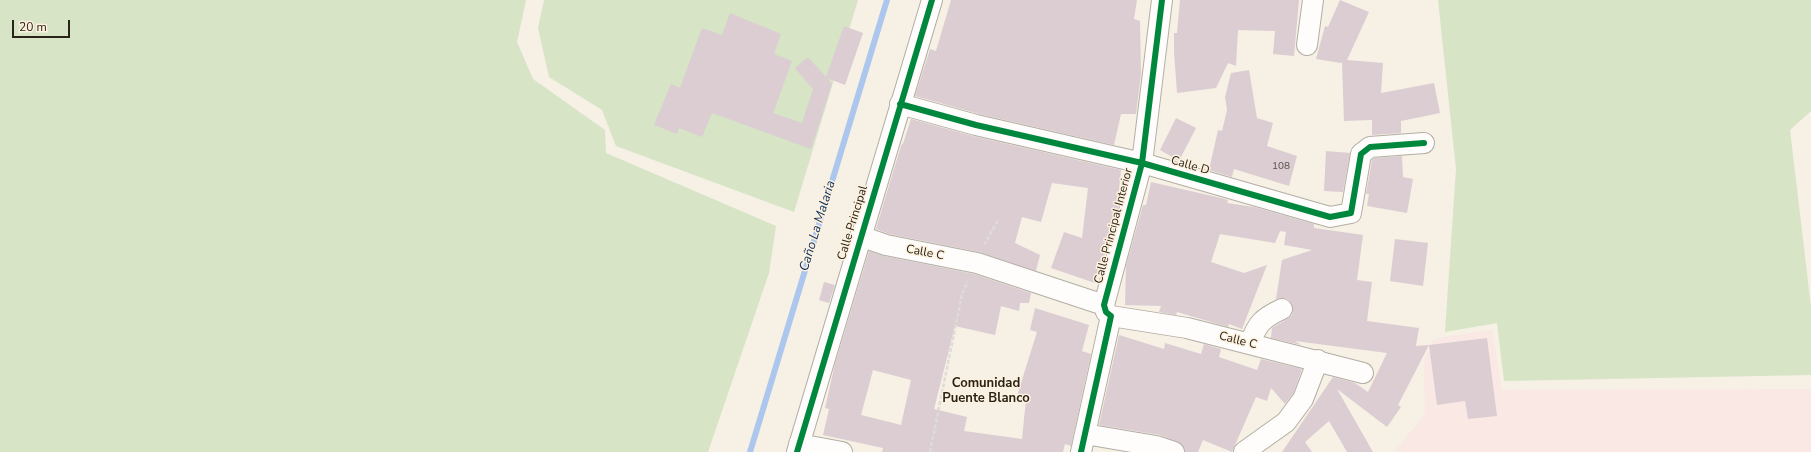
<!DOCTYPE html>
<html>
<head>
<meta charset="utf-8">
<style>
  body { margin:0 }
  #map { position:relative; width:1811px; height:452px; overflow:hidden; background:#f6f0e5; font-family:"Nunito Sans",sans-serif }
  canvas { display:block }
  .scale { position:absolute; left:12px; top:20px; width:58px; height:18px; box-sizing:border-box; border:2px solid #29231a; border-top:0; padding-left:5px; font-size:12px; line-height:14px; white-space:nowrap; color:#29231a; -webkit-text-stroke:3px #fef1dd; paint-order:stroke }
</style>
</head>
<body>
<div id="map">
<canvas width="1811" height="452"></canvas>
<div class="scale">20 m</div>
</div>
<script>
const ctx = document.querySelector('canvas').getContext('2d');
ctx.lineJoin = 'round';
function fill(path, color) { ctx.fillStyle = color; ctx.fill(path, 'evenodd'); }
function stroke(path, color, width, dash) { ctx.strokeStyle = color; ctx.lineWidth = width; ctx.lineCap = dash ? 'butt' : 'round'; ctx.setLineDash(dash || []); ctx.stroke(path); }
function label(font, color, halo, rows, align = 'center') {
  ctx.font = font + ' "Nunito Sans",sans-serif'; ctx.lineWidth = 3; ctx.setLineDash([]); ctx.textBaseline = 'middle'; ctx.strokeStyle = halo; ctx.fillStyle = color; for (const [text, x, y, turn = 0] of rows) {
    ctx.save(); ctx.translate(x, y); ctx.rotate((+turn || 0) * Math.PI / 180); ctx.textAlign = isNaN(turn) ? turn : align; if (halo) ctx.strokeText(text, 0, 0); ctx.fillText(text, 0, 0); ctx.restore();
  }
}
const industrial = new Path2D(`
  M 1492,330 L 1502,390 L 1811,389 L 1811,452 L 1394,452 L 1425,414 L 1424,360 L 1432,342 L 1438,338 Z`);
const green = new Path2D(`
  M 0,0 L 526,0 L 517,42 L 533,79 L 605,130 L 606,153 L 776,226 L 769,273 L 708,452 L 0,452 Z
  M 544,0 L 858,0 L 794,212 L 616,146 L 602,110 L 549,77 L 538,28 Z
  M 1438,0 L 1811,0 L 1811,111 L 1790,130 L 1811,307 L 1811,375 L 1504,381 L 1497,323 L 1445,332 L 1456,169 Z`);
const stream = new Path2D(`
  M 750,452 L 887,0`);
const building = new Path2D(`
  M 951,0 L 1137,0 L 1134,19 L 1140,21 L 1141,74 L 1136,114 L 1121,114 L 1114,145 L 979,114 L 915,96 L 930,49 L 936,51 Z
  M 1180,0 L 1299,0 L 1294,56 L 1273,54 L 1275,31 L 1238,30 L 1236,66 L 1228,63 L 1216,88 L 1177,93 L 1174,52 L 1174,33 L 1177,33 Z
  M 1340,0 L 1369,12 L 1347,60 L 1383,63 L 1381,93 L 1434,83 L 1440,113 L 1401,121 L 1401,133 L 1372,135 L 1372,120 L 1344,121 L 1342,62 L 1341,63 L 1316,59 L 1325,26 L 1328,27 Z
  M 730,13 L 781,34 L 774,54 L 792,61 L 773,113 L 802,123 L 813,89 L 795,68 L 808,57 L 826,77 L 844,26 L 863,33 L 845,85 L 827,78 L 832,84 L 811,149 L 712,113 L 702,137 L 679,128 L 677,134 L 654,125 L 671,84 L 680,88 L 702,28 L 722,35 Z
  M 1249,70 L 1257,118 L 1273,123 L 1267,146 L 1297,156 L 1289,186 L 1234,169 L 1232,177 L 1209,170 L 1218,130 L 1222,131 L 1227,110 L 1225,97 L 1231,73 Z
  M 1176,118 L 1196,128 L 1179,161 L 1160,150 Z
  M 911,119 L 973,136 L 1121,170 L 1118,200 L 1120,200 L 1107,248 L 1095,283 L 1051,268 L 1064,232 L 1082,238 L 1088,188 L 1052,183 L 1041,222 L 1022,217 L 1015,243 L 1040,255 L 1036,271 L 979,252 L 889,234 L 876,229 L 896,162 L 902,143 L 903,144 Z
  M 1326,151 L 1350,153 L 1343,192 L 1324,191 Z
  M 1402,156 L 1403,177 L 1413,179 L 1407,213 L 1367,206 L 1369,194 L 1366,194 L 1372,160 L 1374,158 Z
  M 1151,182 L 1221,198 L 1228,200 L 1227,203 L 1254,207 L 1314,224 L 1314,228 L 1363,235 L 1357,280 L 1372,282 L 1367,321 L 1419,328 L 1416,346 L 1429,345 L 1398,405 L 1401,407 L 1387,427 L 1337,389 L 1373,452 L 1347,452 L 1329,421 L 1305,442 L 1312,452 L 1282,452 L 1333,377 L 1355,383 L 1368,392 L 1387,353 L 1295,341 L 1301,345 L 1271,338 L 1272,328 L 1287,319 L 1292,315 L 1293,310 L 1292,304 L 1288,299 L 1282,298 L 1276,299 L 1282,260 L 1312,250 L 1284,245 L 1286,232 L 1280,231 L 1275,243 L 1220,234 L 1211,262 L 1244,273 L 1267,265 L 1242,329 L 1229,324 L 1228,327 L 1177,312 L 1176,315 L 1159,312 L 1161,306 L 1125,305 L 1126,266 L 1143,205 L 1146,205 Z
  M 1395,239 L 1428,243 L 1423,286 L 1390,281 Z
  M 869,251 L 884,256 L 974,274 L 1031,293 L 1029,303 L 1020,303 L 1019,311 L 1001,306 L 995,335 L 955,326 L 934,409 L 967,417 L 964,431 L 1022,439 L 1026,399 L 1017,396 L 1037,332 L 1030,330 L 1035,308 L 1089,325 L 1082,351 L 1091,354 L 1071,446 L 1065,444 L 1063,452 L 882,452 L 883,448 L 823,435 L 829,409 L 825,408 L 835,364 ZM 873,370 L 911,380 L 901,425 L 861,415 Z
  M 824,282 L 835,285 L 829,303 L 819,300 Z
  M 1119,335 L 1164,349 L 1165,343 L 1201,354 L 1204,344 L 1221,349 L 1219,357 L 1257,370 L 1261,359 L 1302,369 L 1293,394 L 1285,404 L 1271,388 L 1267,401 L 1256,397 L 1232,452 L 1203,440 L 1198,452 L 1185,452 L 1182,444 L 1160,435 L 1099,425 Z
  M 1487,338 L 1497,416 L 1468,419 L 1465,401 L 1437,405 L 1429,345 Z`);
const path = new Path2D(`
  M 984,245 L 998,220
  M 930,452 L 962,294 L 968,281`);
const minor = new Path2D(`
  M 1307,45 L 1313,0
  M 900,104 L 976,125 L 1142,163 L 1330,217 L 1351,213 L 1361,154 L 1370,147 L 1424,143
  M 860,236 L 886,245 L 977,263 L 1104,305
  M 1111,316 L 1187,328 L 1363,373
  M 1250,344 C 1257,323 1263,318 1282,309
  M 1085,434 L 1156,446 L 1174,452
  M 799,444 L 842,452
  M 797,452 L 932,0
  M 1081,452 L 1111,316 L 1106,312 L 1104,305 L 1142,163 L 1162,0
  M 1244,452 L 1286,422 L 1303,399 L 1318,360`);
const cycleway = new Path2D(`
  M 900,104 L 976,125 L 1142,163 L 1330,217 L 1351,213 L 1361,154 L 1370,147 L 1424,143
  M 797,452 L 932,0
  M 1081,452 L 1111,316 L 1106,312 L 1104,305 L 1142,163 L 1162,0`);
const numberNames = [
  ["108",1281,167]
];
const streetNames = [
  ["Calle D",1190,166,16],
  ["Calle Principal",853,223,-73],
  ["Calle Principal Interior",1114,226,-75],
  ["Calle C",925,253,11],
  ["Calle C",1238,341,14]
];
const waterNames = [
  ["Caño La Malaria",818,226,-73]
];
const neighbourhoodNames = [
  ["Comunidad",986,384],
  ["Puente Blanco",986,399]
];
fill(industrial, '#f9e8e4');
fill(green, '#d7e4c6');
stroke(stream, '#acc6ed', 6);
fill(building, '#dbcdd2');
stroke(minor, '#b3aea5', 22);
stroke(path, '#dedcd8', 2.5, [4, 2]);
stroke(minor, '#fefdfb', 20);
stroke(cycleway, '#00873e', 6);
label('10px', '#564e48', null, numberNames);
label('12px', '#29231a', '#fef1dd', streetNames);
label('italic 13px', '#0c3065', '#fef1dd', waterNames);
label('bold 13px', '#29231a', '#fef1dd', neighbourhoodNames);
</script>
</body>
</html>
